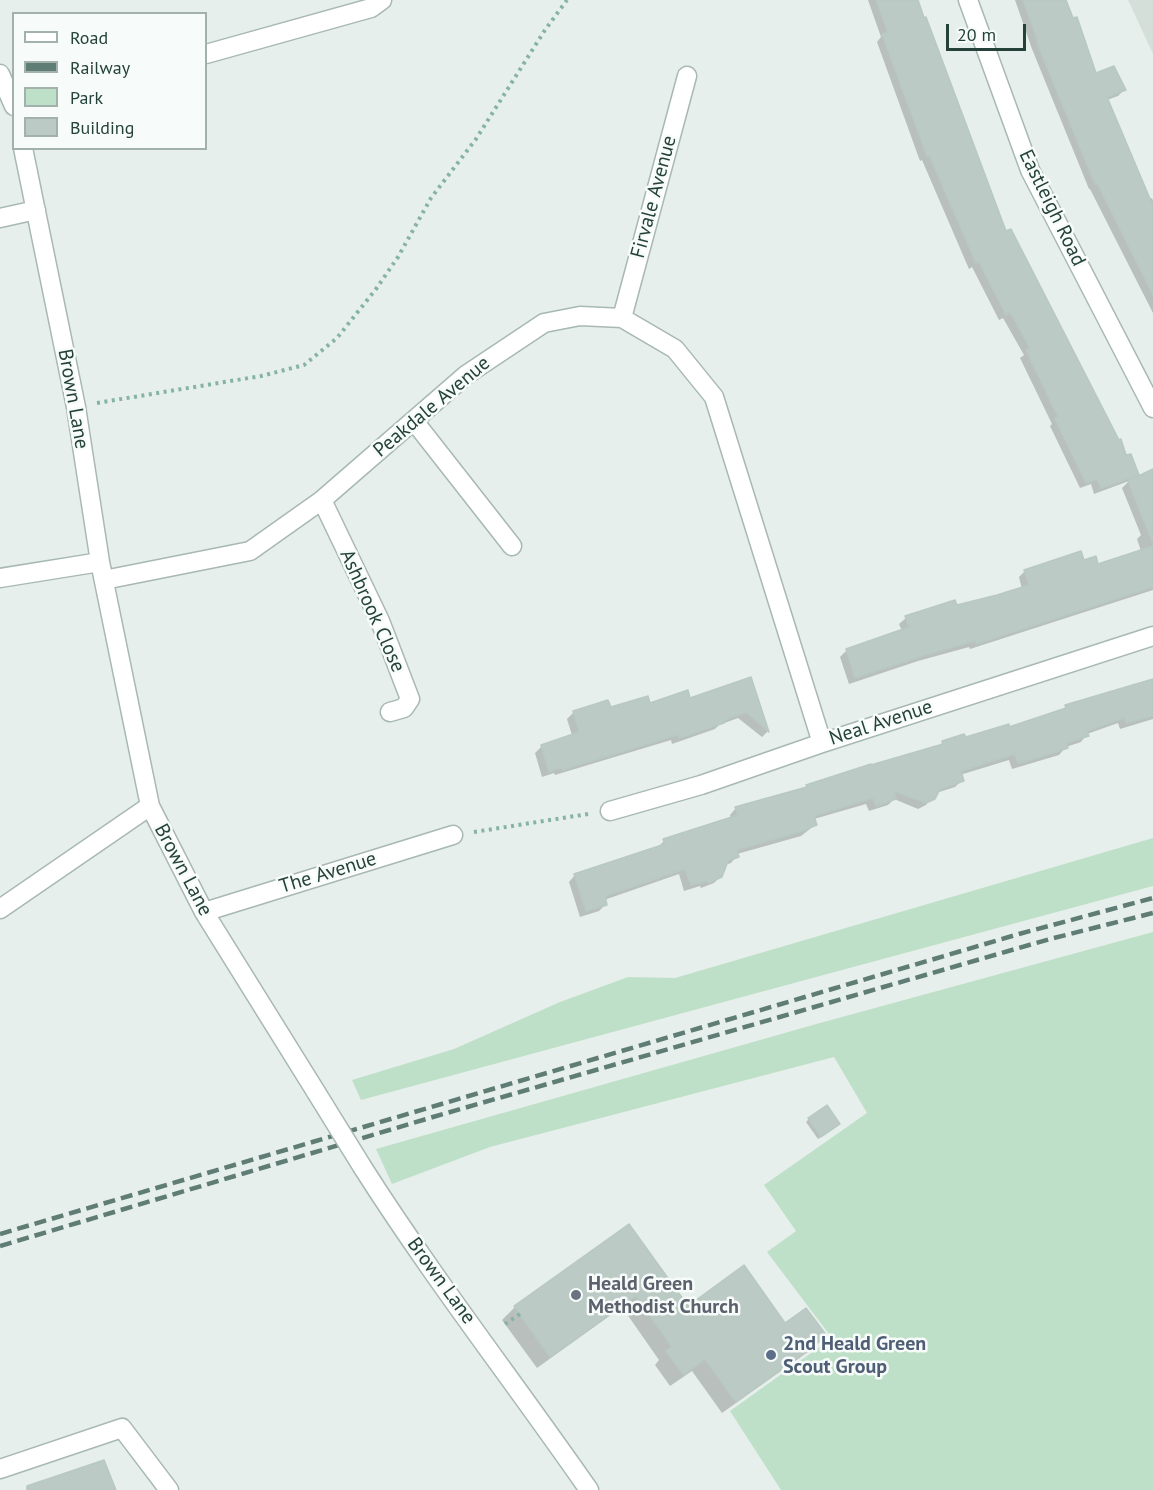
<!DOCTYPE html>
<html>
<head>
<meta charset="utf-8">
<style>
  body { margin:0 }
  #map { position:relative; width:1153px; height:1490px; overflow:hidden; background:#e6efeb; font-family:"PT Sans",sans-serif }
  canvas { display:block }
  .legend { position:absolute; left:12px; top:12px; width:195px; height:138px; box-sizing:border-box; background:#f7fbf9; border:2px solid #a3b1ad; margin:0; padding:8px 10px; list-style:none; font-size:18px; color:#24423a }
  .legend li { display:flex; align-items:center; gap:12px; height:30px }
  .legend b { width:30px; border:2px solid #a3b1ad }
  .scale { position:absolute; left:946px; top:24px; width:80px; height:27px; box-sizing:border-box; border:3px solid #24423a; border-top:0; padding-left:8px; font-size:18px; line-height:21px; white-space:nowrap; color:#24423a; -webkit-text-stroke:4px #f7fbf9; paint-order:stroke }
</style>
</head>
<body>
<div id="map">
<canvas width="1153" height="1490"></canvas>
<ul class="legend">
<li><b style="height:8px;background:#fff"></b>Road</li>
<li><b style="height:8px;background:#5f7d75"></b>Railway</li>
<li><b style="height:16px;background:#bfe0c8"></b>Park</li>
<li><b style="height:16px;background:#bbcac4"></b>Building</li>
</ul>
<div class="scale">20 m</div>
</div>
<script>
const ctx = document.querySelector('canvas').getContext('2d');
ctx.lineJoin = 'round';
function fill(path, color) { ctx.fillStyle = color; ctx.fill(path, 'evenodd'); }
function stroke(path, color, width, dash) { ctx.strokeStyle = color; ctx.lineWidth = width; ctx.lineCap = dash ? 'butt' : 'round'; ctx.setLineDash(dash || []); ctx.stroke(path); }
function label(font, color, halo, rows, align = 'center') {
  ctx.font = font + ' "PT Sans",sans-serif'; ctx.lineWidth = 5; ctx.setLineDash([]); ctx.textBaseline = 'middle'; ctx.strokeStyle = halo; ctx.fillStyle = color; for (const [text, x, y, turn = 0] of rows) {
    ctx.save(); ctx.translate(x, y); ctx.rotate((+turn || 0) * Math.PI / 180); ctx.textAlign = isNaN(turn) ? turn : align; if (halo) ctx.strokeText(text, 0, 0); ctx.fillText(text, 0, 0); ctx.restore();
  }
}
const built = new Path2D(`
  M 1128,0 L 1153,0 L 1153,54 Z`);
const green = new Path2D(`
  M 1153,838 L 1153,886 L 361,1100 L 352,1080 L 454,1049 L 560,1002 L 628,977 L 675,978 Z
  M 1153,932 L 1153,1490 L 781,1490 L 730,1411 L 832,1338 L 767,1252 L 796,1231 L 764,1185 L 867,1113 L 834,1057 L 490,1147 L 392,1184 L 376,1149 L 820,1023 Z`);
const shadow = new Path2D(`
  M 868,0 L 918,0 L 1006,233 L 1125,457 L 1137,474 L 1130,481 L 1153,485 L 1153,590 L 970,649 L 969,647 L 918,661 L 849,684 L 840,657 L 847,650 L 902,631 L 899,624 L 906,618 L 1022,589 L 1019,577 L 1025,571 L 1083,562 L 1097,565 L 1141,551 L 1137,539 L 1141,535 L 1122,488 L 1129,481 L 1094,494 L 1091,484 L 1080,488 L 1050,426 L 1052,424 L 1020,358 L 1024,355 L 1003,318 L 999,320 L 972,267 L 969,269 L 922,160 L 920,161 L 877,42 L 881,37 Z
  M 1015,0 L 1065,0 L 1095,75 L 1124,90 L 1118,96 L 1107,100 L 1148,199 L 1152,198 L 1153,201 L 1153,313 L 1090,189 L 1089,189 L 1032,49 Z
  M 751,679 L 768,731 L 762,737 L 738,718 L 719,725 L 715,729 L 672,744 L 671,740 L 555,775 L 554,773 L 542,777 L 535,753 L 542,746 L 572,735 L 567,719 L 574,712 L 689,700 Z
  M 1153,679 L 1153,719 L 1120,729 L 1118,723 L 1087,734 L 1081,742 L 1066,747 L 1059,755 L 1012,769 L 1009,760 L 960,775 L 962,780 L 955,787 L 936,793 L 926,805 L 918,809 L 894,799 L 888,805 L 869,811 L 866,804 L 814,819 L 815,825 L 801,836 L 737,854 L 737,856 L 731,863 L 725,865 L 721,876 L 714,883 L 701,888 L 700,886 L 684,891 L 679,874 L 604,900 L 606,904 L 599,911 L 580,917 L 569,882 L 575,875 L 658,847 L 664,841 L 731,819 L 730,815 L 736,808 L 938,747 L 943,742 L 1008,729 L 1062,711 L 1066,707 Z
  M 809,1119 L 836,1127 L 818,1139 L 806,1122 Z
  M 629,1226 L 687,1308 L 785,1325 L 825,1336 L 812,1349 L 722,1413 L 692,1371 L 670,1386 L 655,1365 L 659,1360 L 622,1307 L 537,1368 L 502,1320 L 515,1307 Z`);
const building = new Path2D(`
  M 876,0 L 918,0 L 924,18 L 926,17 L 1006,231 L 1011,229 L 1119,440 L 1121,439 L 1126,455 L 1131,454 L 1139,475 L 1101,488 L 1097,479 L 1086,483 L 1055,419 L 1058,417 L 1026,350 L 1030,348 L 1010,312 L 1006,315 L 979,262 L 976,263 L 929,155 L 927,156 L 882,34 L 888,32 Z
  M 1023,0 L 1066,0 L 1073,18 L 1077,17 L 1096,73 L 1114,66 L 1126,90 L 1107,97 L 1153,206 L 1153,295 L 1097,183 L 1095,184 L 1037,43 L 1038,42 Z
  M 1153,469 L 1153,541 L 1152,541 L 1128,481 Z
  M 1153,546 L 1153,587 L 976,644 L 975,641 L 925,655 L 855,678 L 846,649 L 909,627 L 905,616 L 955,600 L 957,605 L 997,595 L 1029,585 L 1024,570 L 1081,551 L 1084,560 L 1096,556 L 1098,564 Z
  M 751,677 L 769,732 L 746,712 L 725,720 L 724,723 L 679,738 L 677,735 L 562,770 L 561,767 L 549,772 L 541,745 L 579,732 L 573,711 L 608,700 L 611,707 L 648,696 L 650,703 L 688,690 L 690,698 Z
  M 1153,679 L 1153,716 L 1126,723 L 1124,718 L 1087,731 L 1089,736 L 1066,743 L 1068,748 L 1031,760 L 1018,763 L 1015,754 L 961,771 L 964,781 L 940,789 L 935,799 L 926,803 L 894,791 L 896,799 L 876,806 L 873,798 L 814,816 L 817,825 L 809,828 L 809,829 L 737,850 L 739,857 L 728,861 L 722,877 L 708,883 L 707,881 L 691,885 L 685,869 L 605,896 L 607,905 L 586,911 L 574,874 L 665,844 L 663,839 L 738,815 L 735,807 L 807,787 L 806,785 L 871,764 L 871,765 L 943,744 L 942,741 L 964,734 L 966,737 L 1009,724 L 1009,727 L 1066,708 L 1065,705 Z
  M 827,1105 L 840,1124 L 821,1137 L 808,1118 Z
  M 629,1224 L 688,1306 L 744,1265 L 785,1323 L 806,1308 L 827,1336 L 736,1402 L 705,1359 L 684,1375 L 666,1351 L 672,1347 L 636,1296 L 550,1357 L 514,1306 Z
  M 104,1460 L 116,1490 L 27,1490 L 27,1486 Z`);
const path = new Path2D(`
  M 97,403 L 261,376 L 304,365 L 337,338 L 376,289 L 398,257 L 431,198 L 476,139 L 545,30 L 567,0
  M 474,832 L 588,814
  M 505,1324 L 520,1314`);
const street = new Path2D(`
  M 968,0 L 1030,170 L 1153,408
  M 206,54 L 371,8 L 382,0
  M 0,74 L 14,106
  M 23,148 L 76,407 L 100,562 L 150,806 L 204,912 L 316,1092
  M 0,218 L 36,210
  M 622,318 L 687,76
  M 414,421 L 512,546
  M 322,500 L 380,621 L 410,699 L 404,708 L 390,712
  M 0,578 L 100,562
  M 104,580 L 250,551 L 322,500 L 466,375 L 544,323 L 580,316 L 622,318 L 675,349 L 714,397 L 822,743
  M 610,811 L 701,785 L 822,743 L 1153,636
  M 0,909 L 150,806
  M 204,912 L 453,835
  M 363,1168 C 433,1278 514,1382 589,1490
  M 0,1469 L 122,1428 L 169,1490`);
const rail = new Path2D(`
  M 0,1234 L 1019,934 L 1153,898
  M 0,1246 L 433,1117 L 1050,939 L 1153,913`);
const streetBridge = new Path2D(`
  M 316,1092 L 363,1168`);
const markers = [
  [576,1295,6,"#6b7280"],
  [771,1355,6,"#5c6f8a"]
];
const streetNames = [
  ["Firvale Avenue",654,197,-75],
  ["Eastleigh Road",1052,208,64],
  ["Brown Lane",73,399,80],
  ["Peakdale Avenue",432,407,-40],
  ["Ashbrook Close",372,611,66],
  ["Neal Avenue",881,723,-18],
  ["Brown Lane",183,870,62],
  ["The Avenue",328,873,-17],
  ["Brown Lane",441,1281,54]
];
const worshipNames = [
  ["Heald Green",588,1284],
  ["Methodist Church",588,1307]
];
const serviceNames = [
  ["2nd Heald Green",783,1344],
  ["Scout Group",783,1367]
];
fill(built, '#d4dfda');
fill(green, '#bfe0c8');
fill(shadow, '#0003');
fill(building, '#bbcac4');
stroke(building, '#b8c9c2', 1.5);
stroke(street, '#a8b8b2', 21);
stroke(path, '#86b3a5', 4, [3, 4.5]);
stroke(street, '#fff', 18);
stroke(rail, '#5f7d75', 4.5, [12, 6]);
stroke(streetBridge, '#a8b8b2', 21, []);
stroke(streetBridge, '#fff', 18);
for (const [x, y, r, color] of markers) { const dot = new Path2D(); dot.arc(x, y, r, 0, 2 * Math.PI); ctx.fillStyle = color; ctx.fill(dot); stroke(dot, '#f7fbf9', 2); }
label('20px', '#24423a', '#f7fbf9', streetNames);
label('bold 20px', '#5b616d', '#f7fbf9', worshipNames, 'left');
label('bold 20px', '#4e5e75', '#f7fbf9', serviceNames, 'left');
</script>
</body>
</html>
